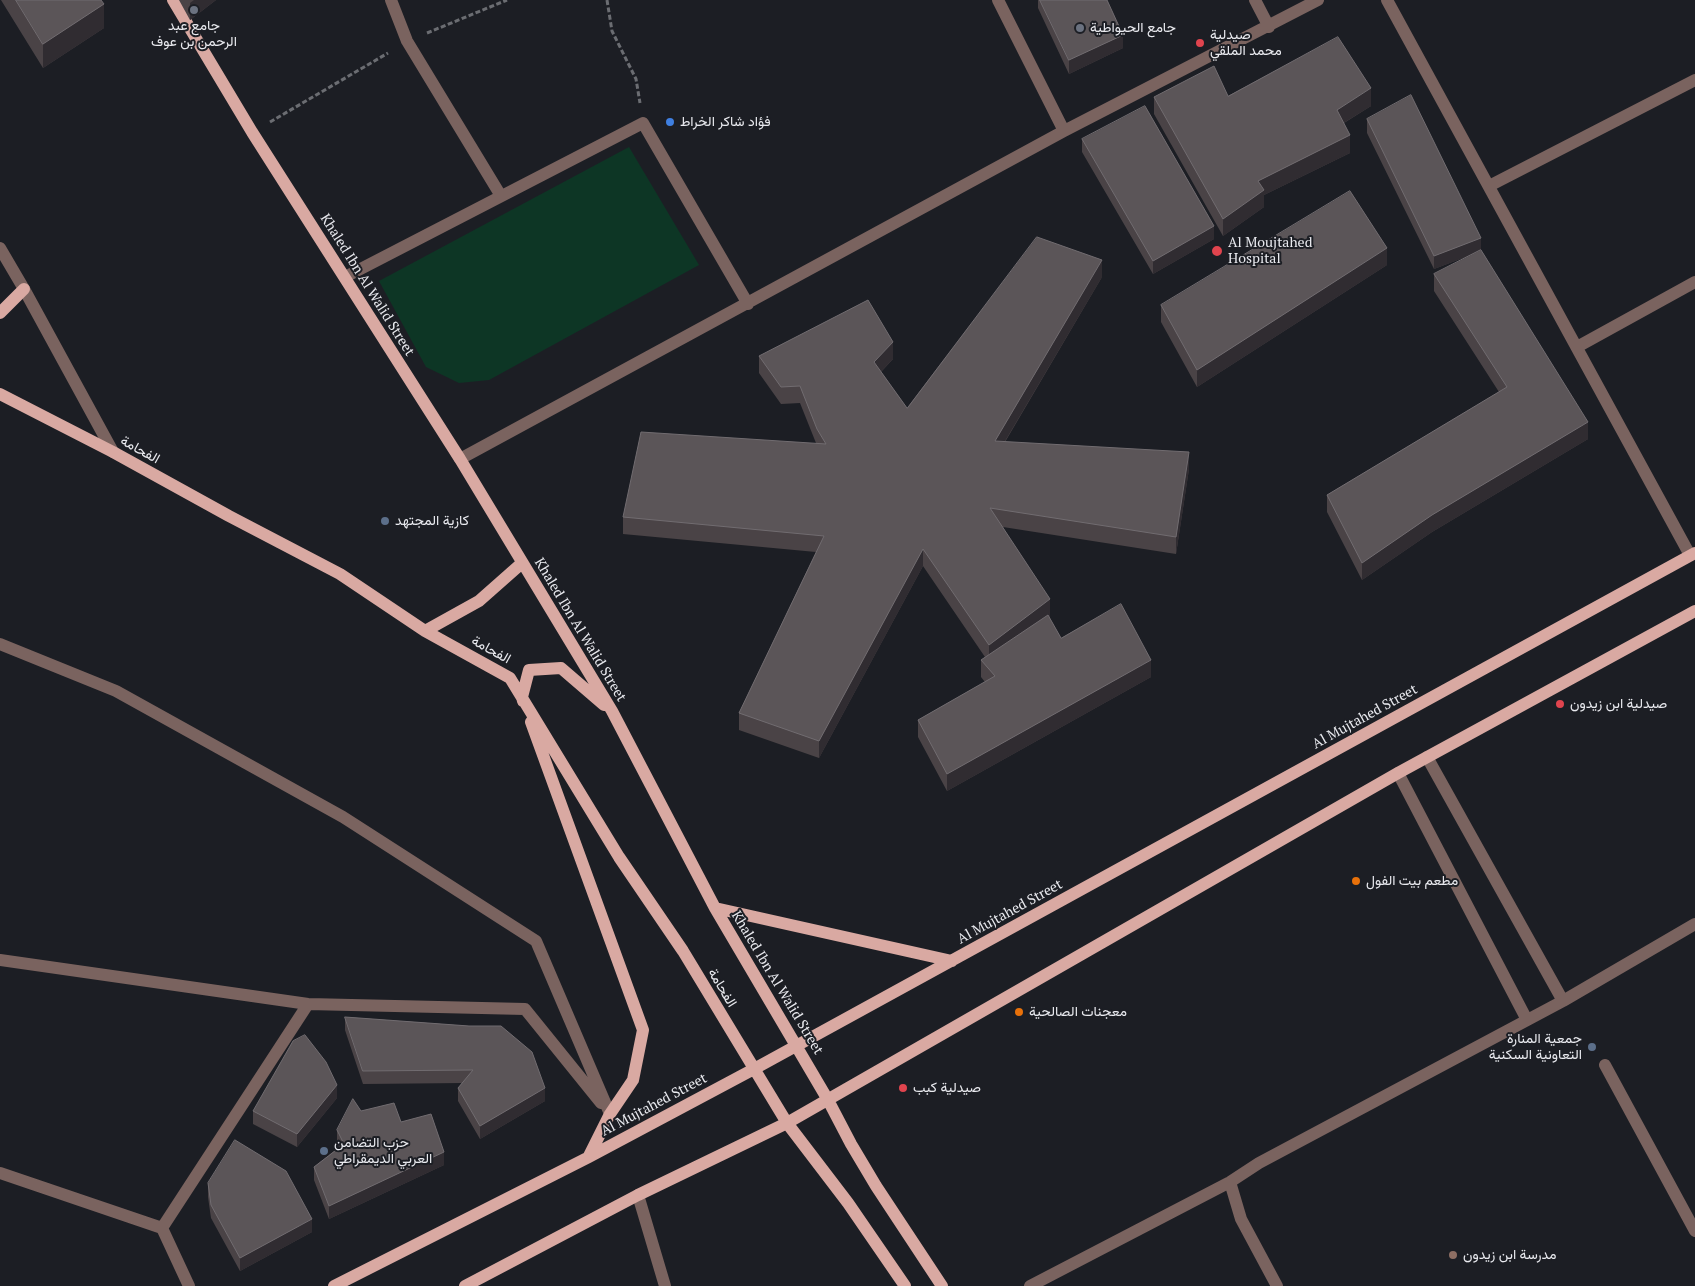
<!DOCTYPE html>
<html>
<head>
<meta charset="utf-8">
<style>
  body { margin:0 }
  canvas { display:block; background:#1c1e24 }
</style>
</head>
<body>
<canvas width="1695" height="1286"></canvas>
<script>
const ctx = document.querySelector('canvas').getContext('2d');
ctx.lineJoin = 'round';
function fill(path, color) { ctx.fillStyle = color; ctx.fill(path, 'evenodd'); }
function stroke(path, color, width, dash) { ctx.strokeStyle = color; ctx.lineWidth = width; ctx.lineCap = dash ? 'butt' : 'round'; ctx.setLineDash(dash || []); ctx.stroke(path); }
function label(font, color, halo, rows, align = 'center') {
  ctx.font = font + ' "PT Serif",Vazirmatn,serif'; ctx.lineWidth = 4; ctx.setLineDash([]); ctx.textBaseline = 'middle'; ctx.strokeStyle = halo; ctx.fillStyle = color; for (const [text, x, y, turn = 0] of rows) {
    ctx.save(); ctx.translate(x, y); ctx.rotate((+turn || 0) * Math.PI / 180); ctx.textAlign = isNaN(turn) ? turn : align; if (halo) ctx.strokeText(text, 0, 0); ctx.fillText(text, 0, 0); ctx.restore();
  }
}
const green = new Path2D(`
  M 629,147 L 699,265 L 489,380 L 459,383 L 426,367 L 379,281 Z`);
const path = new Path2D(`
  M 607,0 L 612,31 L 636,79 L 640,103
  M 427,33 L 507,0
  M 270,122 L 388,53`);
const street = new Path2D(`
  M 391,0 L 407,41 L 501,196
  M 998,0 L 1064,131
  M 1255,0 L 1269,27
  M 1387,0 L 1690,555
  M 1489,186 L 1695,80
  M 0,248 L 24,289 L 113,452
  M 345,277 L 643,123 L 748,304
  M 1577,347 L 1695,282
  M 460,459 L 1064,131 L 1318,0
  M 0,644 L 116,691 L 343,817 L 536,941 L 610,1114
  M 1427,757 L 1563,1001
  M 1398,773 L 1527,1020
  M 0,960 L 308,1004 L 525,1009 L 601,1103
  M 1605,1065 L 1695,1231
  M 0,1173 L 162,1228 L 189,1286
  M 1230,1182 L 1241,1219 L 1277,1286
  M 638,1195 L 665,1286
  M 162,1228 L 308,1004
  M 1030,1286 L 1230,1182 L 1259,1163 L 1563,1001 L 1695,924`);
const primary = new Path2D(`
  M 173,0 L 252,132 L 460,459 L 612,711 L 715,908 L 828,1100 L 851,1144 L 876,1186 L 942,1286
  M 0,313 L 24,289
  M 0,394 L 113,452 L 229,516 L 340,574 L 425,631 L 510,678 L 619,857 L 683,951 L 787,1123 L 848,1203 L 905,1286
  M 425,631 L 479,601 L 522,563
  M 523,701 L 522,697 L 529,670 L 561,668 L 604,705
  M 531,722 L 643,1030 L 633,1080 L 610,1114 L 589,1156
  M 715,908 L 952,961
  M 334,1286 L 589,1157 L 754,1069 L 1695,553
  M 465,1286 L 638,1195 L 787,1123 L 1398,773 L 1695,611`);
const wall = new Path2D(`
  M 1,0 L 101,0 L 104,28 L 43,68 Z
  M 179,0 L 216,0 L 190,20 Z
  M 1038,0 L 1107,0 L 1123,48 L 1069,74 L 1038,8 Z
  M 1228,96 L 1371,106 L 1344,123 L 1350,153 L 1264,195 L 1264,207 L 1223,236 L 1154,114 L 1154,97 Z
  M 1367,119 L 1481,250 L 1588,439 L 1432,532 L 1362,580 L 1327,512 L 1327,495 L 1499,392 L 1434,291 L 1434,274 L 1476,253 L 1434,269 L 1367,133 Z
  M 1082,139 L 1214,239 L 1153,274 L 1082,152 Z
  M 1387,265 L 1197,387 L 1161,322 L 1161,305 Z
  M 1102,277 L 1005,442 L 1189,469 L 1176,554 L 1003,527 L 1050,616 L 1049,617 L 1061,638 L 1151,677 L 947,791 L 918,737 L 918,720 L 985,682 L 981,677 L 981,660 L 985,657 L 923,566 L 819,758 L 739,730 L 739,713 L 816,552 L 623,534 L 623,517 L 816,443 L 800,403 L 781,404 L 759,373 L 759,356 L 893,359 L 881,372 L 907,408 Z
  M 345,1017 L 469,1026 L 545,1101 L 480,1139 L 458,1101 L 458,1088 L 462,1083 L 363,1084 L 345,1030 Z
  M 337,1098 L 297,1147 L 253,1124 L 253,1111 Z
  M 361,1111 L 401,1122 L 444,1165 L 329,1219 L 314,1180 L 314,1167 L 339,1147 L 337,1143 L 337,1130 Z
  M 208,1183 L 312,1232 L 240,1271 L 211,1218 L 208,1197 Z`);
const shadedWall = new Path2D(`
  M 194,0 L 216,0 L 190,20 L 190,3 Z
  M 104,4 L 104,28 L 43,68 L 43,44 Z
  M 1123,35 L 1123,48 L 1069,74 L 1069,60 Z
  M 1371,88 L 1371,106 L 1337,127 L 1337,110 Z
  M 1350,135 L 1350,153 L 1264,195 L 1264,207 L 1223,236 L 1223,219 L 1258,181 Z
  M 1214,226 L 1214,239 L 1153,274 L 1153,261 Z
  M 1481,238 L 1481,251 L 1434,269 L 1434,256 Z
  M 1387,248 L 1387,265 L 1197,387 L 1197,370 Z
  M 1102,260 L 1102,277 L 995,458 L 995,441 Z
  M 893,342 L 893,359 L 874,379 L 874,362 Z
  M 1588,422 L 1588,439 L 1432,532 L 1362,580 L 1362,563 L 1432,515 Z
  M 1189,452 L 1189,469 L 1176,554 L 1176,537 Z
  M 923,549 L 923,566 L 819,758 L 819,741 Z
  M 1050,599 L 1050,616 L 989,662 L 989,645 Z
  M 1151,660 L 1151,677 L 947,791 L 947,774 Z
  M 337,1085 L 337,1098 L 297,1147 L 297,1134 Z
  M 545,1088 L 545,1101 L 480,1139 L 480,1126 Z
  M 444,1152 L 444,1165 L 329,1219 L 329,1206 Z
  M 312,1219 L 312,1232 L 240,1271 L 240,1258 Z`);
const building = new Path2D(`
  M 16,0 L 101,0 L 104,4 L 43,44 Z
  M 1040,0 L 1107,0 L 1123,35 L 1069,60 Z
  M 1338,37 L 1371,88 L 1337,110 L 1350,135 L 1258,181 L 1264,190 L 1223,219 L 1154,97 L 1214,66 L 1228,96 Z
  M 1411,95 L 1481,238 L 1434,256 L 1367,119 Z
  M 1145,106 L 1214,226 L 1153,261 L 1082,139 Z
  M 1350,191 L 1387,248 L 1197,370 L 1161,305 Z
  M 1037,237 L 1102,260 L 995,441 L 1189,452 L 1176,537 L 990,508 L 1050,599 L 989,645 L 923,549 L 819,741 L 739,713 L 824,536 L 623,517 L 641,432 L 826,444 L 817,429 L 800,386 L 781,387 L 759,356 L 868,300 L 893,342 L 874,362 L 907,408 Z
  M 1481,250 L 1588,422 L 1432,515 L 1362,563 L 1327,495 L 1507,387 L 1434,274 Z
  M 1121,604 L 1151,660 L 947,774 L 918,720 L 995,676 L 981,660 L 1048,615 L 1061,638 Z
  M 345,1017 L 469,1026 L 501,1026 L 532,1052 L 545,1088 L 480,1126 L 458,1088 L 473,1070 L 363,1071 Z
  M 305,1035 L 326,1062 L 337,1085 L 297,1134 L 253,1111 L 293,1041 Z
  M 353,1099 L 361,1111 L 394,1103 L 401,1122 L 431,1114 L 444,1152 L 329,1206 L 314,1167 L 344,1144 L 337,1130 Z
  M 235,1140 L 286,1171 L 312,1219 L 240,1258 L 211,1205 L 208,1183 Z`);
const markers = [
  [194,10,5,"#6b7280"],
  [1080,28,5,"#6b7280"],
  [1200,43,5,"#e0444e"],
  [670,122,5,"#3f7fe0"],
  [1217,251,6,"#e0444e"],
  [385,521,5,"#5c6f8a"],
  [1560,704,5,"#e0444e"],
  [1356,881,5,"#e8710a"],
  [1019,1012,5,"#e8710a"],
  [1592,1047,5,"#5c6f8a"],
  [903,1088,5,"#e0444e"],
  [324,1151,5,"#5c6f8a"],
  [1453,1255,5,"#8d6e63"]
];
const poiNames = [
  ["جامع عبد",194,26,"center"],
  ["الرحمن بن عوف",194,42,"center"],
  ["جامع الحيواطية",1090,28],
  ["صيدلية",1210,35],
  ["محمد الملقي",1210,51],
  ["فؤاد شاكر الخراط",680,122],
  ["Al Moujtahed",1228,243],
  ["Hospital",1228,259],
  ["كازية المجتهد",395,521],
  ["صيدلية ابن زيدون",1570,704],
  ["مطعم بيت الفول",1366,881],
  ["معجنات الصالحية",1029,1012],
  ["جمعية المنارة",1582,1039,"right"],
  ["التعاونية السكنية",1582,1055,"right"],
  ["صيدلية كبب",913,1088],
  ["حزب التضامن",334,1143],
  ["العربي الديمقراطي",334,1159],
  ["مدرسة ابن زيدون",1463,1255]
];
const streetNames = [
  ["Khaled Ibn Al Walid Street",367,285,58],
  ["الفحامة",140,450,29],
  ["Khaled Ibn Al Walid Street",580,630,59],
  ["الفحامة",491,650,29],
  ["Al Mujtahed Street",1365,717,-29],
  ["Al Mujtahed Street",1010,912,-29],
  ["Khaled Ibn Al Walid Street",777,983,59],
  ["الفحامة",722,988,59],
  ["Al Mujtahed Street",654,1105,-28]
];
fill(green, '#0d3625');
stroke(path, '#6b6d72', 3, [5, 2.5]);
stroke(street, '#7a635f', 12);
stroke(primary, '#d9a9a2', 12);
fill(wall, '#4a4346');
fill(shadedWall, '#302c31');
fill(building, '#5b5558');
stroke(building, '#716c70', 1);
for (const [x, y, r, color] of markers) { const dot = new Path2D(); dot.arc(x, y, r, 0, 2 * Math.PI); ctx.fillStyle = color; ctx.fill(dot); stroke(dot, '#1c1e24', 2); }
label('14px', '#e9eaef', '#1c1e24', poiNames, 'left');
label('14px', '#e9eaef', '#1c1e24', streetNames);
</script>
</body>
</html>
